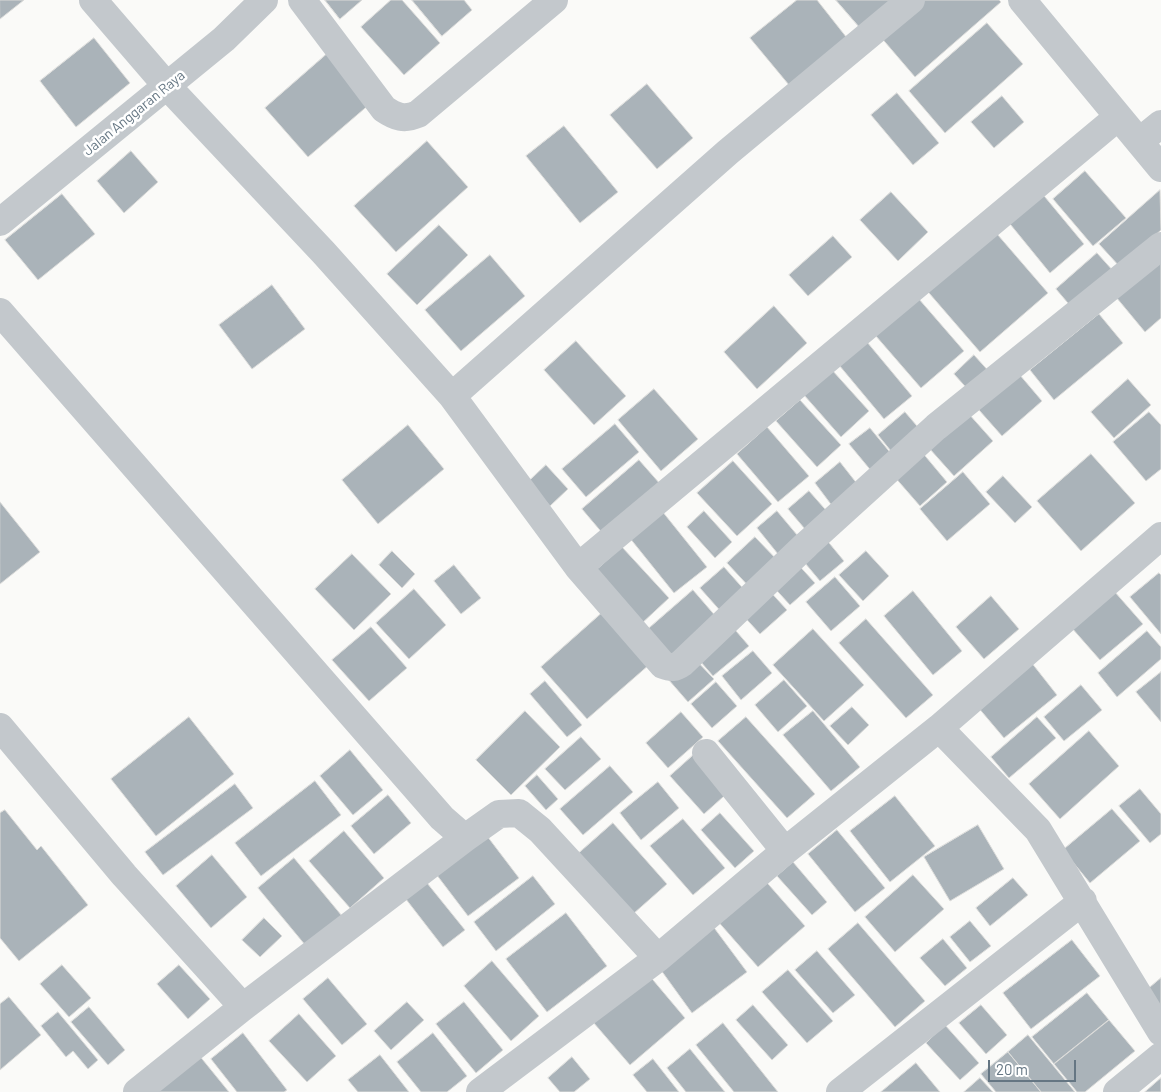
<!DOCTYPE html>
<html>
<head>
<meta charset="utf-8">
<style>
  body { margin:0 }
  #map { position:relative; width:1161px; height:1092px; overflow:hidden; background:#fafaf8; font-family:Barlow,sans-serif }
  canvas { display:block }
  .scale { position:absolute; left:988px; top:1060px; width:88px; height:22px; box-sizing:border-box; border:2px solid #657683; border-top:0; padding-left:6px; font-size:15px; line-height:18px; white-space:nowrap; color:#657683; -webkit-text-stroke:4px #fff; paint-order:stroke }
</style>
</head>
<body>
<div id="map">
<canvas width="1161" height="1092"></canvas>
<div class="scale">20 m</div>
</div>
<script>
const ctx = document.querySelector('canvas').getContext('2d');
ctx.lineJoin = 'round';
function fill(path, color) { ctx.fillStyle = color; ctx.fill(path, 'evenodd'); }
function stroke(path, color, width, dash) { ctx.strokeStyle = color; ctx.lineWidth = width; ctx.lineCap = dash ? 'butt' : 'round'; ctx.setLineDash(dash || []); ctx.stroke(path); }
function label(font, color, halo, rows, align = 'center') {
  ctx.font = font + ' Barlow,sans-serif'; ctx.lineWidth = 5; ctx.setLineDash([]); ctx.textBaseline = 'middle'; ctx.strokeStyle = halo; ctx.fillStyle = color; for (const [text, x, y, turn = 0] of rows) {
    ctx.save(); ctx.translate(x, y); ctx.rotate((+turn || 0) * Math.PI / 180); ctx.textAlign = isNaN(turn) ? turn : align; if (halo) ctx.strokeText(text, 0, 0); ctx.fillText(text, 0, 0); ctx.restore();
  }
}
const building = new Path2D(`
  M 0,0 L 24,0 L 0,19 Z
  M 325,0 L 362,0 L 340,19 Z
  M 391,0 L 402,0 L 440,43 L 404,75 L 361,27 Z
  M 412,0 L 464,0 L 472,10 L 442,36 Z
  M 797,0 L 817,0 L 847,38 L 789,85 L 750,38 Z
  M 836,0 L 896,0 L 862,30 Z
  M 919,0 L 999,0 L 1001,2 L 915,77 L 879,35 Z
  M 987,23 L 1023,64 L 945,133 L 909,91 Z
  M 94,38 L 130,83 L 76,127 L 40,81 Z
  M 328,53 L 371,103 L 308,157 L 265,108 Z
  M 647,84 L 693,138 L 657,169 L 610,115 Z
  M 897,93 L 939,143 L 913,165 L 871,115 Z
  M 1002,96 L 1024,122 L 994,148 L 971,122 Z
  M 564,126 L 618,192 L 580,223 L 526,156 Z
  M 427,141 L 468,187 L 396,252 L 354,206 Z
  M 131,151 L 158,182 L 124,213 L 97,181 Z
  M 1085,171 L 1126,218 L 1093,246 L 1053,199 Z
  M 1160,190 L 1161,230 L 1120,267 L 1099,244 Z
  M 1040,191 L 1084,244 L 1050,273 L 1006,219 Z
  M 891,192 L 928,232 L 898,261 L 860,220 Z
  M 62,194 L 95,234 L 38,280 L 5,240 Z
  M 439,225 L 468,255 L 417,305 L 387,274 Z
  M 991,227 L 1048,293 L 980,352 L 923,286 Z
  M 833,236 L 852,257 L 808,296 L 789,275 Z
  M 1097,253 L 1115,273 L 1073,309 L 1056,289 Z
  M 490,255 L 525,296 L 461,351 L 425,310 Z
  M 1161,260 L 1161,318 L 1145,332 L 1116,297 Z
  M 272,285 L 305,329 L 252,369 L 219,325 Z
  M 912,291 L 964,351 L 921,388 L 869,328 Z
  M 774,306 L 807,343 L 757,389 L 724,352 Z
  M 1099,314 L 1123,343 L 1054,400 L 1030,370 Z
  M 862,336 L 912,396 L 884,419 L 834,359 Z
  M 576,341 L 626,396 L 594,425 L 544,370 Z
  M 974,355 L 993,376 L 972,394 L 954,374 Z
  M 832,370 L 869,411 L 841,437 L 804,395 Z
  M 1019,374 L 1042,401 L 1002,436 L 979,410 Z
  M 1128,379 L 1151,405 L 1114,438 L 1091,412 Z
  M 654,389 L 698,439 L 661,471 L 618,420 Z
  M 800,400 L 841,445 L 817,467 L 776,421 Z
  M 905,412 L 923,433 L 895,456 L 878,435 Z
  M 1149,412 L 1161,425 L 1161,469 L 1146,481 L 1113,442 Z
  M 968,413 L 993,441 L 954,476 L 929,448 Z
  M 615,424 L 639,452 L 586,497 L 562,469 Z
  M 408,425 L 444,469 L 378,524 L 342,480 Z
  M 767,427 L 809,476 L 778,502 L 737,454 Z
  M 870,428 L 893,456 L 873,473 L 849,444 Z
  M 921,451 L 947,482 L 920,506 L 893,475 Z
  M 1091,454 L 1135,503 L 1081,551 L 1037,501 Z
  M 639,460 L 661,485 L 604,535 L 582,509 Z
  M 733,461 L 772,504 L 737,536 L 697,493 Z
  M 840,462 L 862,490 L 836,511 L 815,483 Z
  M 546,465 L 568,489 L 550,506 L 528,482 Z
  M 963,472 L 990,504 L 947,541 L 920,509 Z
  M 1003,476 L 1032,507 L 1015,523 L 986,492 Z
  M 809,491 L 832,517 L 810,535 L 788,509 Z
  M 0,502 L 40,552 L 0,584 Z
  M 662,511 L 707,567 L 674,593 L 629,537 Z
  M 704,511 L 732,542 L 715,558 L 687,527 Z
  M 777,511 L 803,542 L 782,559 L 757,528 Z
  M 755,537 L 781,564 L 753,591 L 727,563 Z
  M 825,538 L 844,561 L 820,581 L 800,557 Z
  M 622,547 L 669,598 L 640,625 L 593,573 Z
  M 392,551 L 415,574 L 402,588 L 379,565 Z
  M 866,551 L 889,576 L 863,601 L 839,575 Z
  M 352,554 L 391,594 L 354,630 L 315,589 Z
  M 794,560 L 815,583 L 790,605 L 769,582 Z
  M 454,565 L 481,598 L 461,614 L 434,581 Z
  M 724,567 L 748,594 L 724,615 L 700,588 Z
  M 1159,573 L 1161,575 L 1161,634 L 1130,597 Z
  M 835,577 L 860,606 L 831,631 L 806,602 Z
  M 766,587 L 787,610 L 760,634 L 739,611 Z
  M 414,589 L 446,625 L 409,659 L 376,623 Z
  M 693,590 L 718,619 L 672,659 L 647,630 Z
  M 913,591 L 962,651 L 933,675 L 884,616 Z
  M 1114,591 L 1143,624 L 1100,660 L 1071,627 Z
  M 991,596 L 1019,629 L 984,659 L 956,627 Z
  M 603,612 L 650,664 L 587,719 L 541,667 Z
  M 866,619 L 933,695 L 906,718 L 839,643 Z
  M 730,624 L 749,646 L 713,676 L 694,654 Z
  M 371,627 L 407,668 L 369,701 L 332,660 Z
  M 813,629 L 864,685 L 824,721 L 773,665 Z
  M 1147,631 L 1161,647 L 1161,659 L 1117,697 L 1098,673 Z
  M 753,651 L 772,673 L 741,700 L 722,676 Z
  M 692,656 L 714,679 L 688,702 L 668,679 Z
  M 1031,662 L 1057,695 L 1004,738 L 977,706 Z
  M 1161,672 L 1161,722 L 1136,692 Z
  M 784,680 L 807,706 L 778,732 L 755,705 Z
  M 545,681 L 582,725 L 567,737 L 530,694 Z
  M 716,682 L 737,706 L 712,728 L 691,704 Z
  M 1081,685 L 1102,710 L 1064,741 L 1044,717 Z
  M 852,707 L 869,725 L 848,745 L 830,726 Z
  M 525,711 L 560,747 L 511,795 L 476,760 Z
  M 813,711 L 860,767 L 831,791 L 783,735 Z
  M 681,712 L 703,737 L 668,768 L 646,743 Z
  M 189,717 L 234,774 L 156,836 L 111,779 Z
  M 746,717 L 815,794 L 787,818 L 718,741 Z
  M 1037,717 L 1056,738 L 1009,778 L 991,757 Z
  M 1089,731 L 1119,766 L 1060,819 L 1029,784 Z
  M 581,737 L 601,759 L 565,790 L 545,769 Z
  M 350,750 L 383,790 L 353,815 L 320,776 Z
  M 699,750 L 733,788 L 704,814 L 670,776 Z
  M 610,766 L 633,792 L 583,835 L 560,809 Z
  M 537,775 L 558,799 L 546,810 L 525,786 Z
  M 315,781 L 341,815 L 261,876 L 235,843 Z
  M 658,782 L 679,808 L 641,840 L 620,813 Z
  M 235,784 L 253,808 L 163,875 L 145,852 Z
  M 1140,789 L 1161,814 L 1161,834 L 1150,843 L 1119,806 Z
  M 388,795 L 411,823 L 374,854 L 351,826 Z
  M 895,796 L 935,846 L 890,882 L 850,831 Z
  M 1112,809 L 1140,841 L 1090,883 L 1063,850 Z
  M 5,810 L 37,850 L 41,846 L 88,905 L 19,961 L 0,938 L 0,813 Z
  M 720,813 L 754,851 L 735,868 L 701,830 Z
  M 683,819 L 725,868 L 693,895 L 650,846 Z
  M 613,823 L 667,884 L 633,914 L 579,853 Z
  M 978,825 L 1004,869 L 950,901 L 924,857 Z
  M 837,830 L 885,888 L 855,912 L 808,854 Z
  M 344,831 L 384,878 L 350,908 L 309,861 Z
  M 484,832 L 519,878 L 468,916 L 433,870 Z
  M 212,855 L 247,897 L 211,928 L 176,886 Z
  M 294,858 L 342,916 L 306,946 L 258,888 Z
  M 793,862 L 827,902 L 812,915 L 777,876 Z
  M 913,875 L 944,909 L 895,952 L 865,917 Z
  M 533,876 L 555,904 L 496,951 L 474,922 Z
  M 762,877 L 805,926 L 758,967 L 715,918 Z
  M 423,878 L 465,930 L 443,947 L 402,894 Z
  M 1013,878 L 1028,895 L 990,926 L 976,908 Z
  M 566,913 L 607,966 L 547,1012 L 506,959 Z
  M 264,918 L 282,936 L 260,957 L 242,940 Z
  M 970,921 L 991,946 L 970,962 L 950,937 Z
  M 858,923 L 925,1001 L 895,1027 L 828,949 Z
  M 712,925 L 747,972 L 692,1013 L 658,966 Z
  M 943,939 L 967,968 L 945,986 L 920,958 Z
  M 1072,940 L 1100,976 L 1031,1029 L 1003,993 Z
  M 817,951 L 855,995 L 833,1013 L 795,970 Z
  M 492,961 L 539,1016 L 511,1041 L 464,986 Z
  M 62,965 L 91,998 L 69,1017 L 40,984 Z
  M 179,965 L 210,999 L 188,1019 L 157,984 Z
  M 788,970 L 833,1021 L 807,1043 L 762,992 Z
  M 648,974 L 685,1018 L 630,1065 L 593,1022 Z
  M 328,978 L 367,1024 L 342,1045 L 303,999 Z
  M 1161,978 L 1161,1017 L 1142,994 Z
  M 1087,993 L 1109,1020 L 1054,1064 L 1032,1037 Z
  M 9,997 L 41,1035 L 0,1070 L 0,1004 Z
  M 407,1002 L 424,1020 L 391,1050 L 374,1031 Z
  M 464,1002 L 503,1050 L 476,1073 L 436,1024 Z
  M 753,1005 L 788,1045 L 772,1060 L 736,1020 Z
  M 981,1005 L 1007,1035 L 986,1054 L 959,1023 Z
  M 89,1007 L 125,1050 L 108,1065 L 71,1022 Z
  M 58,1012 L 98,1060 L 88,1069 L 73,1051 L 66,1057 L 41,1026 Z
  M 299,1014 L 336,1056 L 307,1082 L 269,1041 Z
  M 1109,1020 L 1135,1051 L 1085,1092 L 1077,1092 L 1054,1064 Z
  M 723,1023 L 778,1092 L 734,1092 L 696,1045 Z
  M 945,1025 L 979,1063 L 960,1080 L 926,1043 Z
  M 243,1033 L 287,1090 L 284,1092 L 237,1092 L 211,1059 Z
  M 433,1033 L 467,1076 L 447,1092 L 421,1092 L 397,1062 Z
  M 1028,1035 L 1075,1092 L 1041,1092 L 1008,1052 Z
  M 194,1049 L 229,1092 L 145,1092 Z
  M 690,1049 L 725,1092 L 686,1092 L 667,1068 Z
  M 1008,1052 L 1041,1092 L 996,1092 L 981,1074 Z
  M 380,1055 L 409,1092 L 358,1092 L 348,1080 Z
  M 572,1057 L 590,1079 L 574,1092 L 560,1092 L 548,1078 Z
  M 653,1059 L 679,1092 L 647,1092 L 633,1075 Z
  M 916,1063 L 940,1092 L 881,1092 Z
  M 980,1078 L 993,1092 L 964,1092 Z
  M 1161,1078 L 1161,1092 L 1145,1092 Z`);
const minor = new Path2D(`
  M 93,0 L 167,86 L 324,253 L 452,396 L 578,567 L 663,665 C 671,668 675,668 682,663 L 807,544 L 936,427 L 1161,246
  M 302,0 L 384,109 C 396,117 404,120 418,114 L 554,0
  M 1022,0 L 1161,168
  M 1140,141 L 1161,124
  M 0,222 L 224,39 L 264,0
  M 0,312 L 442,818 L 465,838 L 243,1007 L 137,1092
  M 452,396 L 728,152 L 911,0
  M 578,567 L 1118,117
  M 0,727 L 124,875 L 243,1007
  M 939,728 L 1038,830 L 1161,1032
  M 706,753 L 785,851
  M 465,838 L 499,814 L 519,813 L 540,830 L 658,958
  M 480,1092 L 658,958 L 785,851 L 939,728 L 1161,536
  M 840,1092 L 1083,901
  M 1117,1092 L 1161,1056`);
const streetNames = [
  ["Jalan Anggaran Raya",134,113,-39]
];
fill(building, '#aab3b9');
stroke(building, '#dcdcda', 1);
stroke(minor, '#c3c8cc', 28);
label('14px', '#657683', '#fff', streetNames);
</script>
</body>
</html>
